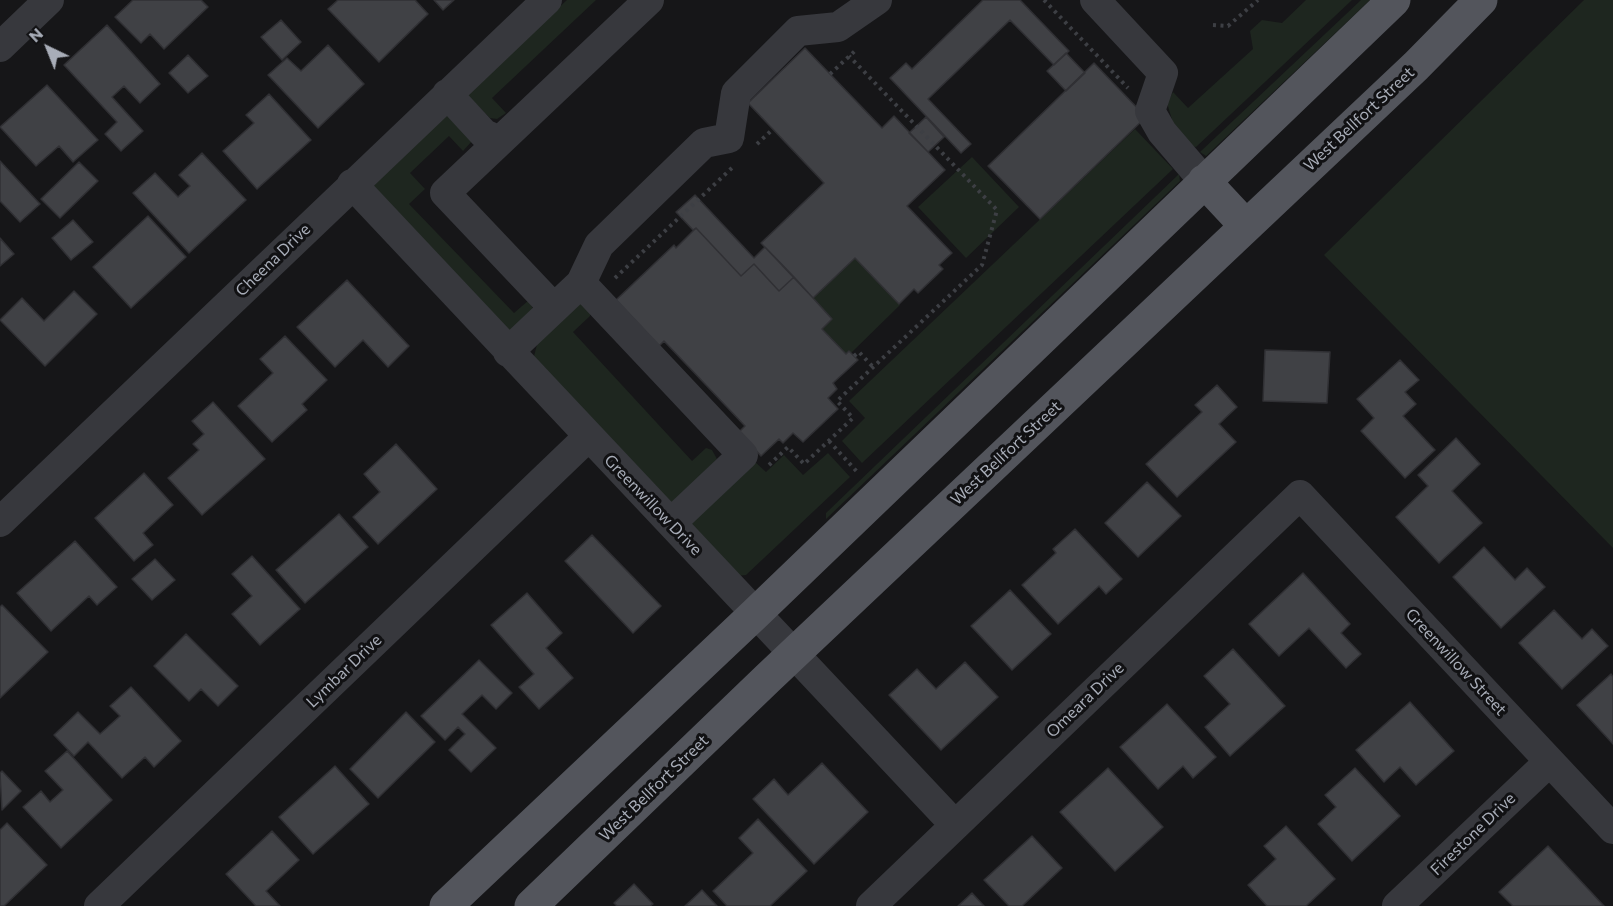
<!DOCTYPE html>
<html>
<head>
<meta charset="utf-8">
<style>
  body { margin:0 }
  #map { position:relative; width:1613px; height:906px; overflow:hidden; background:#161618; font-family:Commissioner,sans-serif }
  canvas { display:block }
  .north { position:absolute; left:18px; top:18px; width:60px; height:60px; -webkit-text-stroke:4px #111113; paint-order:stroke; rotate:317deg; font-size:16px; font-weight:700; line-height:24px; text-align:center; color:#a8adb8 }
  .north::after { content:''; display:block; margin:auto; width:21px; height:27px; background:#a8adb8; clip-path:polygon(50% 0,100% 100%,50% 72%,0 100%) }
</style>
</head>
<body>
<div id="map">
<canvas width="1613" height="906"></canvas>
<div class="north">N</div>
</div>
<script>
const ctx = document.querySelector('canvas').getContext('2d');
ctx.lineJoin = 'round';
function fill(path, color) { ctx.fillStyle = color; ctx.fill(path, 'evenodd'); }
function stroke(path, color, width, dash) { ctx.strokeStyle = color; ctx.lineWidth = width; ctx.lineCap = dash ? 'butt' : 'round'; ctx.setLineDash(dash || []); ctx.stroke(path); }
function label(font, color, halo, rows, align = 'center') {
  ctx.font = font + ' Commissioner,sans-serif'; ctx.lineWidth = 6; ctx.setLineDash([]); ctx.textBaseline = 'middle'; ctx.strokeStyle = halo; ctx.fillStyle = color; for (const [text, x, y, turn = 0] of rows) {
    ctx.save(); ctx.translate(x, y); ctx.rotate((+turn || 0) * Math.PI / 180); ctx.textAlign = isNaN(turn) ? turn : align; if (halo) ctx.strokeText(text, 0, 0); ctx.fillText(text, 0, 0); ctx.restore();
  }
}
const green = new Path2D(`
  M 567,0 L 596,0 L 492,98 L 506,113 L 497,119 L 490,118 L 466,94 Z
  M 1306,0 L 1352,0 L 1196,147 L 1189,146 L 1173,123 L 1167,103 L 1173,92 L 1188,108 L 1253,49 L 1250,31 L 1262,20 L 1282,23 Z
  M 1361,0 L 1370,0 L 1206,156 L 1200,152 Z
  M 1584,0 L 1613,0 L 1613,548 L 1324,255 Z
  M 445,114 L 473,140 L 463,151 L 449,136 L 410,173 L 425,189 L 409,204 L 514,313 L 529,300 L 533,309 L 509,332 L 371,192 L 375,181 Z
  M 1135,129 L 1173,169 L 862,463 L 842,441 L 865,418 L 849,401 Z
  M 972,157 L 1019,207 L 966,258 L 918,207 Z
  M 1179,174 L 1180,181 L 826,519 L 826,513 Z
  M 855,258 L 900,305 L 851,353 L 846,354 L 822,329 L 813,298 Z
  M 579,298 L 591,307 L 590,316 L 573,332 L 692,461 L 706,448 L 712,450 L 717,459 L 671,507 L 532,364 L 539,337 Z
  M 828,453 L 850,477 L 746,575 L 735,576 L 687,525 L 754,461 L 766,472 L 784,455 L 803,475 Z`);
const building = new Path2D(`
  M 133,0 L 201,0 L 208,7 L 164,49 L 150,34 L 141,43 L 115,17 Z
  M 338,0 L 415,0 L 428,14 L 379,62 L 328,9 Z
  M 434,0 L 454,0 L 443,10 Z
  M 983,0 L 1020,0 L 1069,51 L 1054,65 L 1010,20 L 928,99 L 971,144 L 961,153 L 890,78 L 906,63 L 912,69 Z
  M 281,20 L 301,42 L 282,60 L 261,37 Z
  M 107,25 L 160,84 L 140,103 L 124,86 L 112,97 L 143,131 L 121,151 L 105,134 L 117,122 L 64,65 Z
  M 328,45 L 364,84 L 318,128 L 268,75 L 287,58 L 301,71 Z
  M 805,48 L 882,128 L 894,116 L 945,170 L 907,206 L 952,253 L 939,265 L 943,269 L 918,293 L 914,289 L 899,304 L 855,258 L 813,298 L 761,243 L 824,183 L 748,103 Z
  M 1066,53 L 1085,73 L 1066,91 L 1047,71 Z
  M 188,55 L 208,76 L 188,93 L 169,73 Z
  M 1094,63 L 1146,117 L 1040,219 L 988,166 Z
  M 47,85 L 98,140 L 73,162 L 59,146 L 36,166 L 0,127 Z
  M 269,94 L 311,140 L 257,189 L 223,151 L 254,123 L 246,115 Z
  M 926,117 L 944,137 L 928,152 L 909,133 Z
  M 202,153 L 246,200 L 189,253 L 133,193 L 155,173 L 178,197 L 190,186 L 179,175 Z
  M 0,161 L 40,204 L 20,222 L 0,201 Z
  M 79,162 L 98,181 L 60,218 L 41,199 Z
  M 695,195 L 754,258 L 765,247 L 794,277 L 779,291 L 754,264 L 741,276 L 696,228 L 693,230 L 676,212 Z
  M 148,216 L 186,257 L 131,308 L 93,267 Z
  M 73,220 L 93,242 L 71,260 L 52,238 Z
  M 696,228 L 741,276 L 754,264 L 779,291 L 794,277 L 832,319 L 822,329 L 846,354 L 849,351 L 858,360 L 833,383 L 837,389 L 828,398 L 838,409 L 803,442 L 793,433 L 783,443 L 779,439 L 761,456 L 739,432 L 745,426 L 664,341 L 659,346 L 616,300 L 674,245 L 676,248 Z
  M 0,238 L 14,254 L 0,266 Z
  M 347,280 L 409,346 L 388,367 L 363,340 L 335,367 L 297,327 Z
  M 74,291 L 97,314 L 45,366 L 0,320 L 22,298 L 44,321 Z
  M 285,336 L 327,380 L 302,404 L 307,410 L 272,442 L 238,406 L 273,373 L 260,359 Z
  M 1265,350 L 1330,352 L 1327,403 L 1263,401 Z
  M 1400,360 L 1419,380 L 1405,392 L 1416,404 L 1403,416 L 1435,450 L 1405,478 L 1361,431 L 1374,418 L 1357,399 Z
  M 1217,385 L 1237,407 L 1219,424 L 1236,442 L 1177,497 L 1146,464 L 1202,412 L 1195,405 Z
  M 213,402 L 265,459 L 202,515 L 168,478 L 199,450 L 193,444 L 204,434 L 192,421 Z
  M 1456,438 L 1480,464 L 1452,491 L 1482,523 L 1439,563 L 1396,517 L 1428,486 L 1418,475 Z
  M 396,444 L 437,489 L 378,544 L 353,517 L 380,492 L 364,474 Z
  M 144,473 L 173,505 L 143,533 L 153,545 L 134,561 L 95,518 Z
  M 1147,482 L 1181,516 L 1138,557 L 1105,523 Z
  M 339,514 L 368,547 L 305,603 L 276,570 Z
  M 1075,529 L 1122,579 L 1106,594 L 1099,586 L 1058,624 L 1022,585 L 1056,553 L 1053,549 Z
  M 592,535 L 661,606 L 633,633 L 565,561 Z
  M 75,541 L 117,587 L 97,605 L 89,596 L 51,631 L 17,593 Z
  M 1484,547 L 1515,580 L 1527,568 L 1545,587 L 1501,628 L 1453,577 Z
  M 252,556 L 300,609 L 260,645 L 232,614 L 252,596 L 232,574 Z
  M 155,559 L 175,580 L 152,600 L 132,579 Z
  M 1303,573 L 1350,624 L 1341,633 L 1361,654 L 1346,668 L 1309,628 L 1279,656 L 1249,624 Z
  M 1010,590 L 1051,634 L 1012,670 L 971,626 Z
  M 527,593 L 562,633 L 546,648 L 573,678 L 539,709 L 519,687 L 534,674 L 491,625 Z
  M 2,605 L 48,652 L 0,698 L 0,607 Z
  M 1554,610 L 1582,639 L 1592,629 L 1608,646 L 1562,689 L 1519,643 Z
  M 186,634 L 238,686 L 218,706 L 201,689 L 189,701 L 154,666 Z
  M 1233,649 L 1285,706 L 1230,756 L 1205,727 L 1230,704 L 1204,676 Z
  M 479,660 L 512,693 L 496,709 L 482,695 L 462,714 L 496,748 L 471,772 L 449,750 L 465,734 L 458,727 L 445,740 L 421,716 Z
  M 965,662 L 998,697 L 941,750 L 889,695 L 917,669 L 936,689 Z
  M 1611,674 L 1613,677 L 1613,744 L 1577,705 Z
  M 131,687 L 181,741 L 154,767 L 145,757 L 122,778 L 88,742 L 74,756 L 54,735 L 78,712 L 100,734 L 120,716 L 110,706 Z
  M 1410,702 L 1454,751 L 1416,785 L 1400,767 L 1384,782 L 1356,750 Z
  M 1167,704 L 1216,757 L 1193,778 L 1183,766 L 1158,789 L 1120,747 Z
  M 406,712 L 435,742 L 378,798 L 350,769 Z
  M 67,751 L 112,800 L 61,848 L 23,807 L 41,791 L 50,802 L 63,790 L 45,771 Z
  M 822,763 L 868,812 L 814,864 L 753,799 L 774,779 L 788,795 Z
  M 335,766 L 369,804 L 313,854 L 279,817 Z
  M 1108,768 L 1163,827 L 1115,871 L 1060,812 Z
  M 1355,768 L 1400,816 L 1352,861 L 1318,824 L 1336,807 L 1325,795 Z
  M 2,771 L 21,791 L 2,810 L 0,773 Z
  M 758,819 L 807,871 L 770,906 L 727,906 L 713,891 L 753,853 L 739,838 Z
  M 7,823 L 47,865 L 4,906 L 0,906 L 0,830 Z
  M 1286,826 L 1335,879 L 1306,906 L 1267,906 L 1248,885 L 1276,859 L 1264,846 Z
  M 272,831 L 299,860 L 266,891 L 280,906 L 256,906 L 226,874 Z
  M 1032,836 L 1062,868 L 1022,906 L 1009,906 L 984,880 Z
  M 1548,846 L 1604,906 L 1513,906 L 1499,892 Z
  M 634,884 L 653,904 L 650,906 L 617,906 L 614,903 Z
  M 702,890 L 717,906 L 685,906 Z
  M 972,893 L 984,906 L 958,906 Z`);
const path = new Path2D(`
  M 1044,0 L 1128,88
  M 1213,25 L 1228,26 L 1258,0
  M 830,74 L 856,50
  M 757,144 L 773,129
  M 615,278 L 734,166
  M 854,356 L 859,352 L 873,367
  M 829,441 L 859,474
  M 769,465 L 788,447 L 804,464 L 853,418 L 837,401 L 982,265 L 997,210 L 849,56`);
const minor = new Path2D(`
  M 1095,0 L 1163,73 L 1150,111 L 1162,132 L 1204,181
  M 0,47 L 49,0
  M 447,94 L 484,134 L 500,141
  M 352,184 L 955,825
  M 581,283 L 743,455 L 671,523
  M 554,308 L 445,193 L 649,0
  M 508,352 L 581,283 L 599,245 L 704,143 L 729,138 L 736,93 L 798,31 L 838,27 L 877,0
  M 0,522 L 547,0
  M 99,906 L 588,437
  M 871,906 L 1300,495 L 1613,829
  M 1397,906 L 1549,762`);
const major = new Path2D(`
  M 1204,181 L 1246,226
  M 446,906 L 756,613 L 1394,0
  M 531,906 L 768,678 L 1416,66 L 1481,0`);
const streetNames = [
  ["West Bellfort Street",1359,119,-43],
  ["Cheena Drive",273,260,-44],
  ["West Bellfort Street",1006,453,-43],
  ["Greenwillow Drive",653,505,46],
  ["Greenwillow Street",1456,662,47],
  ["Lymbar Drive",344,671,-44],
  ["Omeara Drive",1085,700,-44],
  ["West Bellfort Street",654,788,-44],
  ["Firestone Drive",1473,834,-44]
];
fill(green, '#1e261f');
fill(building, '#404145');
stroke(building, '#303034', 1.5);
stroke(path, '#3d3f44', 4, [3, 4.5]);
stroke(minor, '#37383d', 30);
stroke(major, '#53555c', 33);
label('16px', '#a8adb8', '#111113', streetNames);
</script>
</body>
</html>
